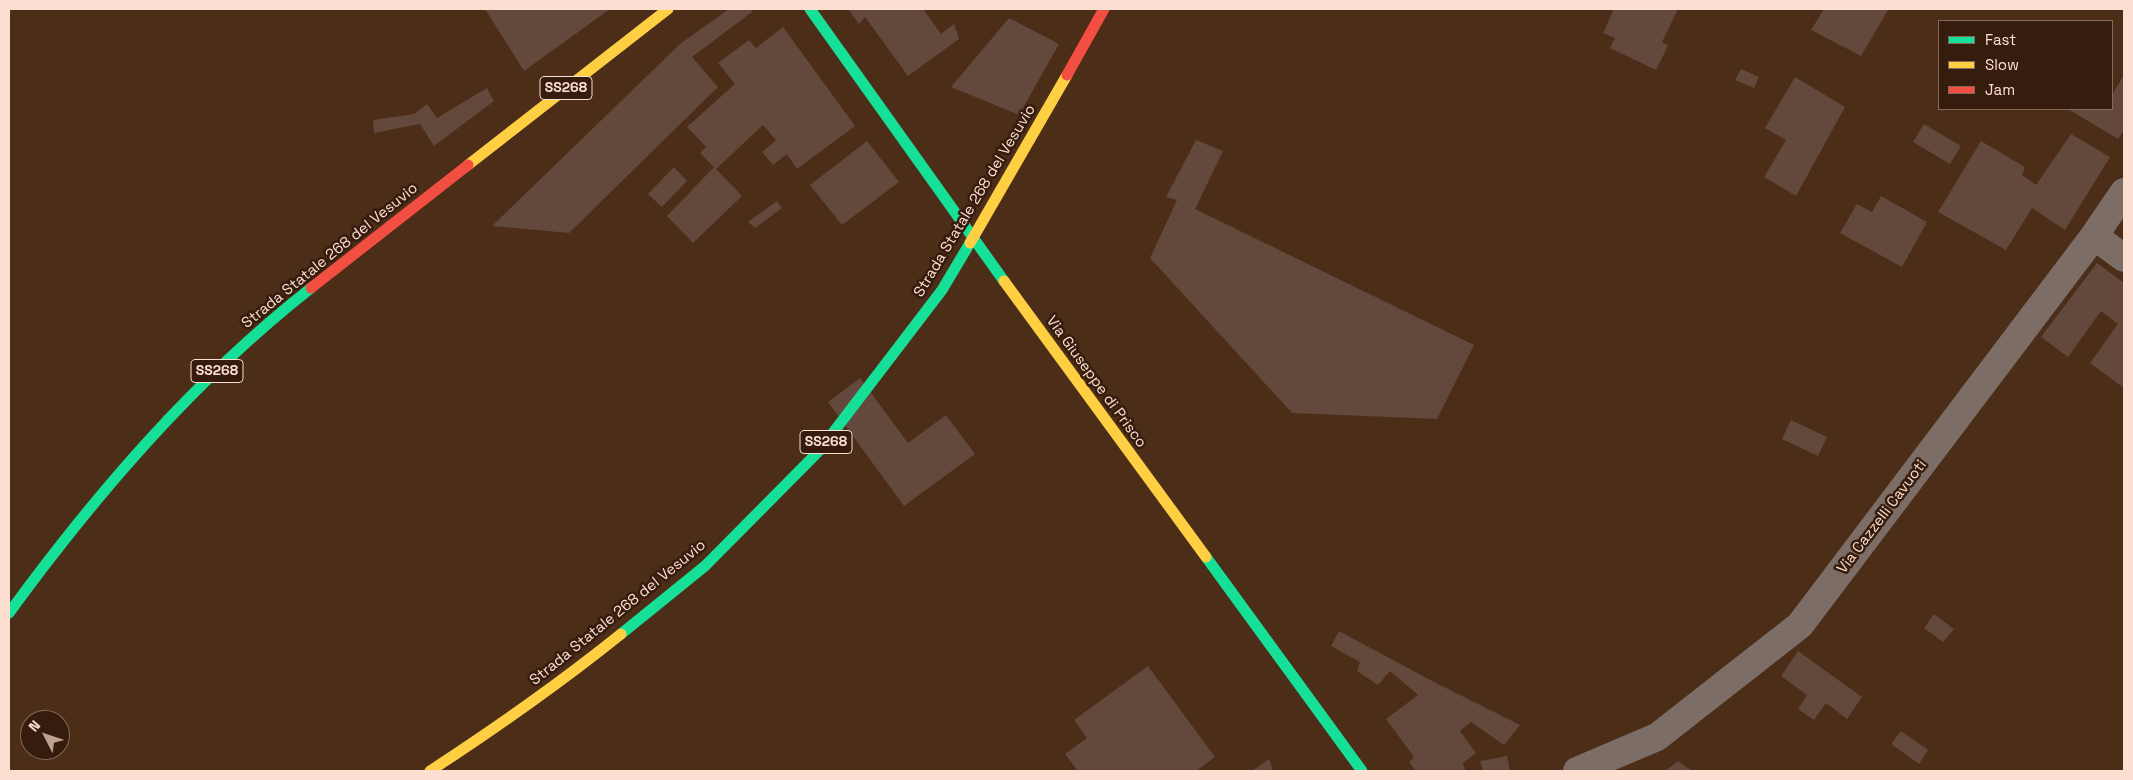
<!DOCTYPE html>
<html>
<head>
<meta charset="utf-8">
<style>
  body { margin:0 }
  #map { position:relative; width:2133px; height:780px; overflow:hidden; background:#4c2d18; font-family:"Space Grotesk",sans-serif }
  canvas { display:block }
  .frame { position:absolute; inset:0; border:10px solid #fddfd1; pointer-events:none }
  .legend { position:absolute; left:1938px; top:20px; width:175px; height:90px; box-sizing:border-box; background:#351c0d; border:1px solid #856a5b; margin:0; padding:6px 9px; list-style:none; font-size:15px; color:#fddfd1 }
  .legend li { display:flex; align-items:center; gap:10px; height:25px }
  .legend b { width:25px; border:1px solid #856a5b }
  .north { position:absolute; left:20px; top:710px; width:50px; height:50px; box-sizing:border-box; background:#351c0d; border:1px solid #856a5b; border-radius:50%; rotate:311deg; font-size:14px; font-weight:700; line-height:20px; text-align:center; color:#fddfd1 }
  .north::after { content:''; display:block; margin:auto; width:18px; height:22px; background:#bfa190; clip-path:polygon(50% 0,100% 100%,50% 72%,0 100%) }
</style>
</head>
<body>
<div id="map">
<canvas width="2133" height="780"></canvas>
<div class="frame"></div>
<ul class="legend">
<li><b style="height:6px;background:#16e098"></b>Fast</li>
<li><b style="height:6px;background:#ffcf43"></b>Slow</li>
<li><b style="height:6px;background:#f24e42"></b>Jam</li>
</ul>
<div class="north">N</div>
</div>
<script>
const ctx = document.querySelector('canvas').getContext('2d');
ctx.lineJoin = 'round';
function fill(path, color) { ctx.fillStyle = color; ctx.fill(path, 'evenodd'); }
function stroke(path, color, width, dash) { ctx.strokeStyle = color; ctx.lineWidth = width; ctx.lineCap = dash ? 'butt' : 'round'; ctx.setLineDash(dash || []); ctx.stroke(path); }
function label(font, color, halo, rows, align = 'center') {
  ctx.font = font + ' "Space Grotesk",sans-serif'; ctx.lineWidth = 5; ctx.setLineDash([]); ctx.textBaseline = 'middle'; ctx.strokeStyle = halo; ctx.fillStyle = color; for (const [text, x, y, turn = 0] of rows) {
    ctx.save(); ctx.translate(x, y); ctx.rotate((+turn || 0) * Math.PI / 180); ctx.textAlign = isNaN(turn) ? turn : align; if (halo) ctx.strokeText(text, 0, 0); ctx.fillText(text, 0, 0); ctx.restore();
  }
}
const building = new Path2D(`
  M 485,9 L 610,9 L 524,71 Z
  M 729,9 L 751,9 L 752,12 L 692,57 L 718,87 L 569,233 L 492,226 L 680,44 Z
  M 848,9 L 923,9 L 941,34 L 954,24 L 959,39 L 908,76 L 865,17 L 859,24 Z
  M 1614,9 L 1678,9 L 1662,42 L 1668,46 L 1656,70 L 1610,48 L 1615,38 L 1603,33 Z
  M 1824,9 L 1886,9 L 1888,10 L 1861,56 L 1811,30 Z
  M 1009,18 L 1059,44 L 1019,115 L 951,87 Z
  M 783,27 L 855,126 L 797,169 L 787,154 L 773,165 L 762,152 L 776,140 L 763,125 L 716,169 L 742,196 L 693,243 L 667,216 L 714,167 L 700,153 L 706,147 L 687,127 L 735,84 L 718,63 L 749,40 L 756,48 Z
  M 1741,69 L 1759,77 L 1754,88 L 1735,80 Z
  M 2124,75 L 2124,130 L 2118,139 L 2068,109 L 2112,109 L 2112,95 Z
  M 1795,77 L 1845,107 L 1796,196 L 1764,177 L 1786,140 L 1765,128 Z
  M 487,88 L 494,101 L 434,146 L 420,124 L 374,133 L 373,120 L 414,114 L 427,104 L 437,118 Z
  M 1924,124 L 1961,146 L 1950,164 L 1913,142 Z
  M 2071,134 L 2110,157 L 2065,230 L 2032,208 L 2006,250 L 1938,212 L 1981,141 L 2025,167 L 2022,175 L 2036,185 Z
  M 1196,140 L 1223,151 L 1195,209 L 1474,345 L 1437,419 L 1292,413 L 1150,258 L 1177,200 L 1166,197 Z
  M 867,141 L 899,182 L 842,225 L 810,185 Z
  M 674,167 L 687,181 L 662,207 L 648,194 Z
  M 1881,196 L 1927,222 L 1902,267 L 1840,233 L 1857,204 L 1872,212 Z
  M 777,201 L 782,208 L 755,228 L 748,222 Z
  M 2097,263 L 2124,283 L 2124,388 L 2090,363 L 2118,324 L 2101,311 L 2068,357 L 2041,337 Z
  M 860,378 L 908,443 L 946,415 L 975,454 L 904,506 L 828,402 Z
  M 1791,420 L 1827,437 L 1818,456 L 1782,439 Z
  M 1934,614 L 1954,629 L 1943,642 L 1924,628 Z
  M 1339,631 L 1434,682 L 1520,725 L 1504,745 L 1471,722 L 1460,731 L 1476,753 L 1463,763 L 1465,770 L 1463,771 L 1416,771 L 1409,762 L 1414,757 L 1386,719 L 1418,695 L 1390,671 L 1378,685 L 1357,671 L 1360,662 L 1331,646 Z
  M 1798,651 L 1862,697 L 1847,719 L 1826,703 L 1814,720 L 1798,709 L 1807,695 L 1781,676 Z
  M 1148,666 L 1215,757 L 1196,771 L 1078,771 L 1065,754 L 1087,738 L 1074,720 Z
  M 1901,731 L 1928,750 L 1919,764 L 1891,744 Z
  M 1507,756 L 1510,771 L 1483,771 L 1480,761 Z
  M 1269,759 L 1273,771 L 1252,771 Z
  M 1678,761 L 1692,771 L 1665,771 Z`);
const street = new Path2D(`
  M 2094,236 L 2124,258
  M 1577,771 L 1657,737 L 1800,625 L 2094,236 L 2124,192`);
const fast = new Path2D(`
  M 810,9 L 1004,281
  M 1206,557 L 1362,771
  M 9,613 C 96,494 194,380 311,288`);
const slow = new Path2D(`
  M 468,165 L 668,9
  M 1004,281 L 1206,557`);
const jam = new Path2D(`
  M 311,288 L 468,165`);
const fastBridge = new Path2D(`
  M 621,634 L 705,566 L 819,451 L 942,290 L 970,243`);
const slowBridge = new Path2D(`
  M 970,243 L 1067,75
  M 430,771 C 496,728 560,683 621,634`);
const jamBridge = new Path2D(`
  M 1067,75 L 1104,9`);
const shields = [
  [566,88,52],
  [217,371,52],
  [826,442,52]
];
const shieldNames = [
  ["SS268",566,88],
  ["SS268",217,371],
  ["SS268",826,442]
];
const streetNames = [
  ["Strada Statale 268 del Vesuvio",975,201,-59],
  ["Strada Statale 268 del Vesuvio",330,256,-39],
  ["Via Giuseppe di Prisco",1096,382,54],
  ["Via Cazzelli Cavuoti",1882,517,-53],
  ["Strada Statale 268 del Vesuvio",618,613,-39]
];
fill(building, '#63483c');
stroke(street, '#7c6e66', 28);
stroke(fast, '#16e098', 11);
stroke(slow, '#ffcf43', 11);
stroke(jam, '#f24e42', 11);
stroke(fastBridge, '#16e098', 11);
stroke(slowBridge, '#ffcf43', 11);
stroke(jamBridge, '#f24e42', 11);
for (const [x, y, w] of shields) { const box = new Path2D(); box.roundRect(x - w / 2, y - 11.5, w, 23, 4); ctx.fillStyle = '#351c0d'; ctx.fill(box); stroke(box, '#fddfd1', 1); }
label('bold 14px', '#fddfd1', null, shieldNames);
label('15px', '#fddfd1', '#351c0d', streetNames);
</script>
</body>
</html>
